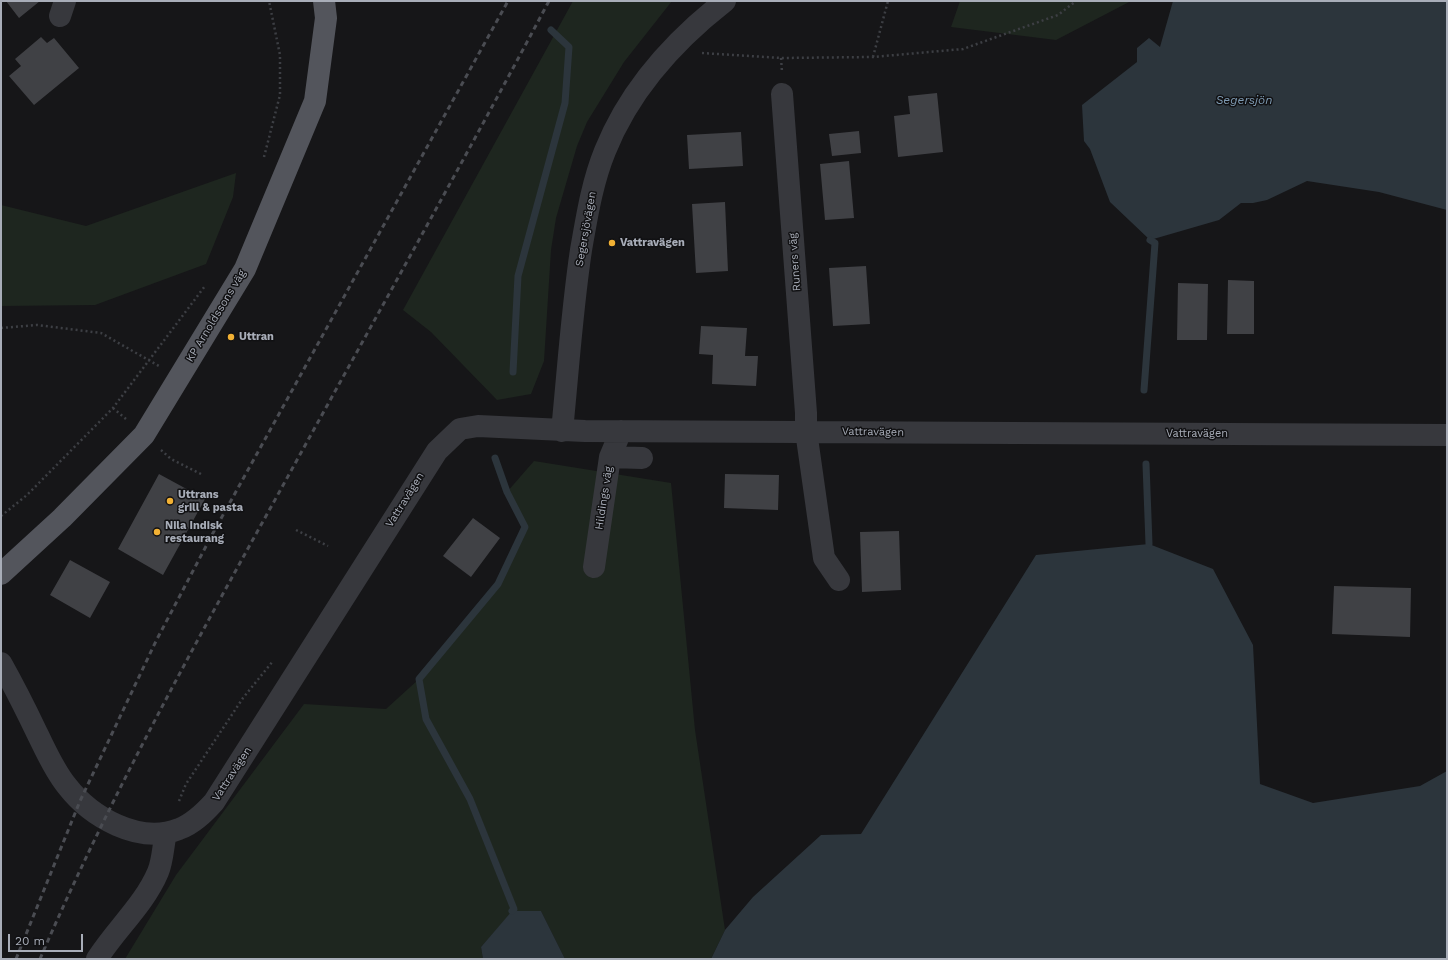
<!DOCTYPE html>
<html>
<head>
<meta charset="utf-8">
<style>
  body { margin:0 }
  #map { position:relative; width:1448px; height:960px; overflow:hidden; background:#161618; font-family:"Work Sans",sans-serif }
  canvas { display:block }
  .frame { position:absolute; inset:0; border:2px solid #a8adb8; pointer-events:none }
  .scale { position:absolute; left:8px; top:934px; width:75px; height:18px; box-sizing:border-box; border:2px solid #a8adb8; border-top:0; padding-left:5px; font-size:12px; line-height:14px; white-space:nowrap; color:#a8adb8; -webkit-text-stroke:3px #111113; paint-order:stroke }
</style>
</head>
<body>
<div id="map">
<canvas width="1448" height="960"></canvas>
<div class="frame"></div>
<div class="scale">20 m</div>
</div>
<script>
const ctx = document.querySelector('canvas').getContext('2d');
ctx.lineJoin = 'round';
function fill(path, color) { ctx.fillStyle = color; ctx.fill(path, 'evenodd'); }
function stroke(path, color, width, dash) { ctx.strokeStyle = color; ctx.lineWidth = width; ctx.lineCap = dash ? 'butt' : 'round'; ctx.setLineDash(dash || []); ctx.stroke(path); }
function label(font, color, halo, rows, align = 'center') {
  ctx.font = font + ' "Work Sans",sans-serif'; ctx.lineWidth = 3; ctx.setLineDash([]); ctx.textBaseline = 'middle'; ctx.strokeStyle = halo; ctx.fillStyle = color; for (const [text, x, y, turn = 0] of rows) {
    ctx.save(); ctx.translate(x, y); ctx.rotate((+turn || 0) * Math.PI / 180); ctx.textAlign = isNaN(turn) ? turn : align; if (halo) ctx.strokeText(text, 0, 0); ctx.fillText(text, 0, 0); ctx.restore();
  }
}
const green = new Path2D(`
  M 573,1 L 672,1 L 624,62 L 587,122 L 577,146 L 556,218 L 551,250 L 544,361 L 531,394 L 497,400 L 431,332 L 403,310 Z
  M 960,1 L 1131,1 L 1056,40 L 951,27 Z
  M 236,173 L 233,197 L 206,264 L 95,305 L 1,306 L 1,205 L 86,226 Z
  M 534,461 L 671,483 L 695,730 L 725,930 L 711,959 L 565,959 L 541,911 L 513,911 L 481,947 L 483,959 L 125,959 L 176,875 L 304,704 L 386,709 L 419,679 L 498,584 L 524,527 L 507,492 Z`);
const water = new Path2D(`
  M 1173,1 L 1447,1 L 1447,210 L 1379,192 L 1307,181 L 1267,200 L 1253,203 L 1241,203 L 1219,220 L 1150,240 L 1110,202 L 1090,149 L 1084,141 L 1082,105 L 1137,62 L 1137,48 L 1149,38 L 1160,47 Z
  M 1149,544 L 1213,569 L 1253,645 L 1260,784 L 1313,803 L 1420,786 L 1447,771 L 1447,959 L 711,959 L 725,930 L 753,897 L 821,835 L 861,834 L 1036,555 Z
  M 512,911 L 541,911 L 565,959 L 483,959 L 481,947 Z`);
const stream = new Path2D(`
  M 513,372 L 518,276 L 565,103 L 569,47 L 551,30
  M 1144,390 L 1155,243 L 1150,240
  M 495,458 L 507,492 L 525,527 L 498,584 L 419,679 L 426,719 L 470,799 L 514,909 L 512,911
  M 1146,464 L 1149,544`);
const building = new Path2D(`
  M 6,1 L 40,1 L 19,18 Z
  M 41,37 L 47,43 L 54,38 L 79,68 L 34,105 L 9,76 L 21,66 L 15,59 Z
  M 937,93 L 943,152 L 898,157 L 894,116 L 910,114 L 908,96 Z
  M 859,131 L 861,153 L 832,156 L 829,134 Z
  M 741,132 L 743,166 L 689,169 L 687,135 Z
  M 849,161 L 854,218 L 825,220 L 820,164 Z
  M 725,202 L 728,271 L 696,273 L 692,204 Z
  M 866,266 L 870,324 L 833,326 L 829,268 Z
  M 1228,280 L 1254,281 L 1254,334 L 1227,334 Z
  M 1178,283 L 1208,284 L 1207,340 L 1177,340 Z
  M 701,326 L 747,328 L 745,356 L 758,356 L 756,386 L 712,384 L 713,355 L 699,354 Z
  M 159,474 L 205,499 L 163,575 L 118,549 Z
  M 725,474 L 779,475 L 778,510 L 724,508 Z
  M 473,518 L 500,538 L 471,577 L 443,556 Z
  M 899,531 L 901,590 L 862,592 L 860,532 Z
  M 70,560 L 110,582 L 90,618 L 50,595 Z
  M 1334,586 L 1411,588 L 1410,637 L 1332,634 Z`);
const path = new Path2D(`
  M 702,53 L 781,58 L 873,57 L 963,49 L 1058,15 L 1076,1
  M 873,57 L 888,1
  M 781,58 L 782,72
  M 264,157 L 280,95 L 280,55 L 269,1
  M 1,328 L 37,325 L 101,333 L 159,366
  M 113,408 L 126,419
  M 161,450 L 171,459 L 203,475
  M 1,516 L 27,495 L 113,408 L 205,286
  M 296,530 L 328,546
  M 179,801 L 186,784 L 243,698 L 273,661`);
const minor = new Path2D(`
  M 60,16 L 65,1
  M 782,94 L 806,413 L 806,431 L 824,558 L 839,580
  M 562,431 C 568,371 572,310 581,250 C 587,216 592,183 605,151 C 629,91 675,40 725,1
  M 610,457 L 642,458
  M 594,567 L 610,457 L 621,431
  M 1,663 C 14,686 26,710 37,733 C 46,751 54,770 67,786 C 91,817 139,845 179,829 C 193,824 204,813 214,802 L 437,451 L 460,429 L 478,426 L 585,431 L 1447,435
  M 97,959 C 116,929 144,905 158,872 C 163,860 163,845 166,833`);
const major = new Path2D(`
  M 1,574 L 62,518 L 144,435 L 245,269 L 315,101 L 326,18 L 324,1`);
const rail = new Path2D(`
  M 16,959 L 80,801 L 156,641 L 213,533 L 508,1
  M 40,959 C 108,801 192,649 276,498 C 367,333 460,168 549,1`);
const markers = [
  [612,243,4,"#f2b134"],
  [231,337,4,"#f2b134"],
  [170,501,4,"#f2b134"],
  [157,532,4,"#f2b134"]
];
const streetNames = [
  ["Segersjövägen",586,229,-80],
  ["Runers väg",795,262,-94],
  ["KP Arnoldssons väg",216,316,-59],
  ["Vattravägen",873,432,1],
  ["Vattravägen",1197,434],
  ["Hildings väg",604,498,-81],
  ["Vattravägen",405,500,-58],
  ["Vattravägen",232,774,-57]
];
const poiNames = [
  ["Vattravägen",620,243],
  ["Uttran",239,337],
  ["Uttrans",178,495],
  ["grill & pasta",178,508],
  ["Nila Indisk",165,526],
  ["restaurang",165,539]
];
const waterNames = [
  ["Segersjön",1244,100]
];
fill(green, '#1e261f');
fill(water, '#2c353c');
stroke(stream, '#2c353c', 7);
fill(building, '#404145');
stroke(path, '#3d3f44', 2.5, [2, 3]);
stroke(minor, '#37383d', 22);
stroke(major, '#53555c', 22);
stroke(rail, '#4a4c52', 3, [5, 4]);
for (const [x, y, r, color] of markers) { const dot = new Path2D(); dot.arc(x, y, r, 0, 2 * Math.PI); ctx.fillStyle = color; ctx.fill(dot); stroke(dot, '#111113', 1.5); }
label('11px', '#a8adb8', '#111113', streetNames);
label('bold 11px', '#a8adb8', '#111113', poiNames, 'left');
label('italic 12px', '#7f9bb3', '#111113', waterNames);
</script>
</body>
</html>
